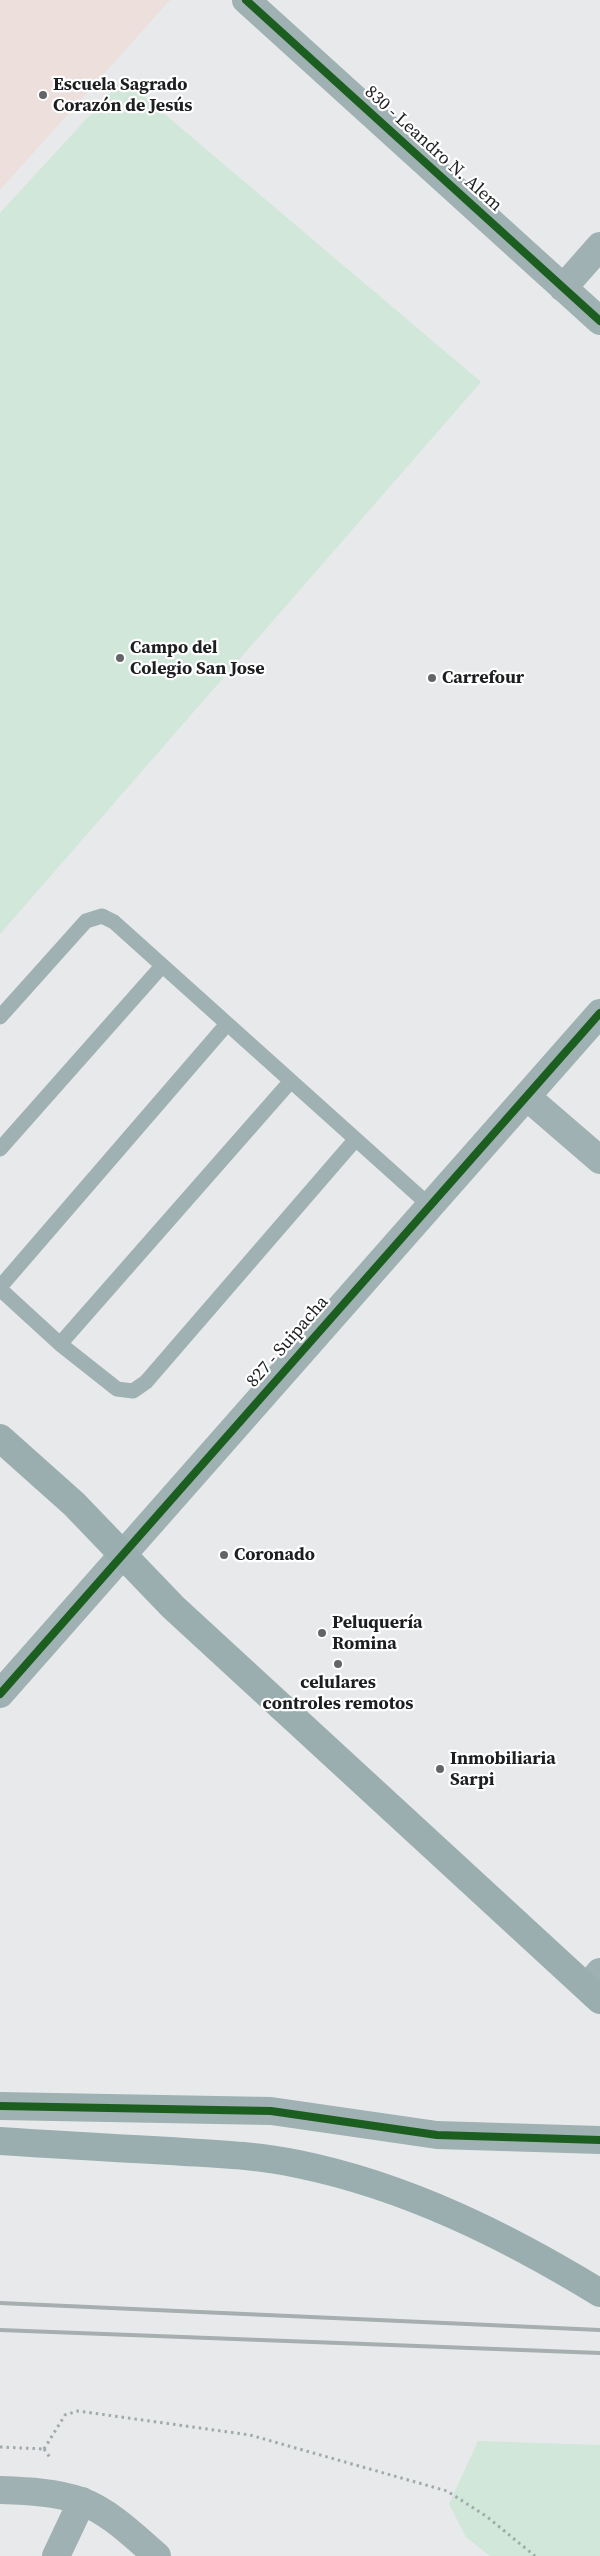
<!DOCTYPE html>
<html>
<head>
<meta charset="utf-8">
<style>
  body { margin:0 }
  canvas { display:block; background:#e7e9eb }
</style>
</head>
<body>
<canvas width="600" height="2556"></canvas>
<script>
const ctx = document.querySelector('canvas').getContext('2d');
ctx.lineJoin = 'round';
function fill(path, color) { ctx.fillStyle = color; ctx.fill(path, 'evenodd'); }
function stroke(path, color, width, dash) { ctx.strokeStyle = color; ctx.lineWidth = width; ctx.lineCap = dash ? 'butt' : 'round'; ctx.setLineDash(dash || []); ctx.stroke(path); }
function label(font, color, halo, rows, align = 'center') {
  ctx.font = font + ' "Source Serif 4",serif'; ctx.lineWidth = 4.5; ctx.setLineDash([]); ctx.textBaseline = 'middle'; ctx.strokeStyle = halo; ctx.fillStyle = color; for (const [text, x, y, turn = 0] of rows) {
    ctx.save(); ctx.translate(x, y); ctx.rotate((+turn || 0) * Math.PI / 180); ctx.textAlign = isNaN(turn) ? turn : align; if (halo) ctx.strokeText(text, 0, 0); ctx.fillText(text, 0, 0); ctx.restore();
  }
}
const education = new Path2D(`
  M 0,0 L 170,0 L 0,190 Z`);
const green = new Path2D(`
  M 123,79 L 481,382 L 0,934 L 0,213 Z
  M 478,2441 L 600,2445 L 600,2556 L 490,2556 L 466,2537 L 449,2504 Z`);
const path = new Path2D(`
  M 0,2447 L 44,2449
  M 44,2449 L 65,2415 L 78,2411 L 250,2435 L 447,2491 L 486,2516 L 535,2556
  M 44,2449 L 51,2459`);
const lane = new Path2D(`
  M 0,1017 L 86,921 L 102,916 L 114,922 L 429,1205
  M 0,1149 L 162,966
  M 0,1287 L 227,1024
  M 0,1289 L 60,1344 L 117,1389 L 133,1391 L 146,1382 L 355,1140
  M 60,1344 L 290,1082`);
const street = new Path2D(`
  M 246,0 L 600,321
  M 563,288 L 600,246
  M 527,1097 L 600,1160
  M 0,1694 L 600,1013
  M 587,1987 L 600,1972
  M 0,2106 L 271,2111 L 437,2135 L 600,2140
  M 0,2490 C 27,2491 56,2492 81,2501 C 110,2512 134,2536 157,2556
  M 56,2556 L 82,2501`);
const secondary = new Path2D(`
  M 0,1438 L 74,1504 L 173,1607 L 600,2000
  M 0,2141 C 57,2145 113,2148 170,2151 C 213,2154 257,2155 298,2164 C 406,2186 507,2236 600,2293`);
const rail = new Path2D(`
  M 0,2303 L 600,2330
  M 0,2330 L 600,2353`);
const cycleway = new Path2D(`
  M 246,0 L 600,321
  M 0,1694 L 600,1013
  M 0,2106 L 271,2111 L 437,2135 L 600,2140`);
const markers = [
  [43,95,5,"#646567"],
  [120,658,5,"#646567"],
  [432,678,5,"#646567"],
  [224,1555,5,"#646567"],
  [322,1633,5,"#646567"],
  [338,1664,5,"#646567"],
  [440,1769,5,"#646567"]
];
const poiNames = [
  ["Escuela Sagrado",53,85],
  ["Corazón de Jesús",53,106],
  ["Campo del",130,648],
  ["Colegio San Jose",130,669],
  ["Carrefour",442,678],
  ["Coronado",234,1555],
  ["Peluquería",332,1623],
  ["Romina",332,1644],
  ["celulares",338,1683,"center"],
  ["controles remotos",338,1704,"center"],
  ["Inmobiliaria",450,1759],
  ["Sarpi",450,1780]
];
const streetNames = [
  ["830 - Leandro N. Alem",433,149,42],
  ["827 - Suipacha",288,1342,-49]
];
fill(education, '#ecdfdc');
fill(green, '#d0e7d9');
stroke(path, '#a0aaab', 3, [2.5, 4]);
stroke(lane, '#9fb1b2', 15);
stroke(street, '#9fb1b2', 28);
stroke(secondary, '#9aaeb0', 28);
stroke(rail, '#a6aeb0', 4);
stroke(cycleway, '#1b5e20', 8);
for (const [x, y, r, color] of markers) { const dot = new Path2D(); dot.arc(x, y, r, 0, 2 * Math.PI); ctx.fillStyle = color; ctx.fill(dot); stroke(dot, '#fff', 2); }
label('bold 18px', '#1d1e20', '#fff', poiNames, 'left');
label('18px', '#1d1e20', '#fff', streetNames);
</script>
</body>
</html>
